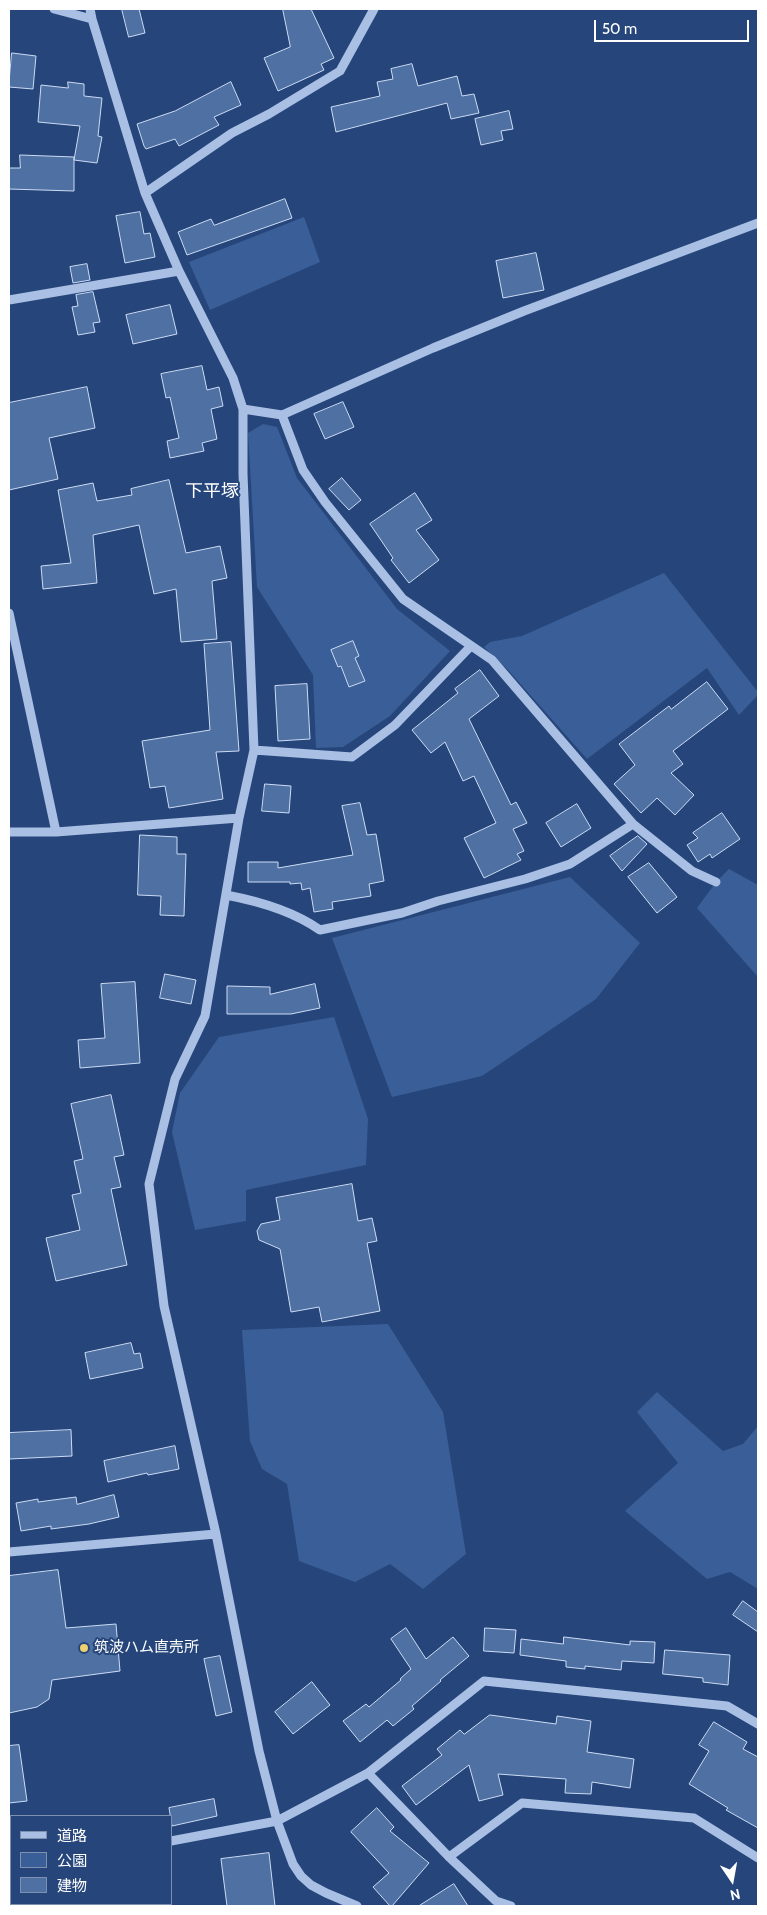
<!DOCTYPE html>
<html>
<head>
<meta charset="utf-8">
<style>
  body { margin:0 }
  #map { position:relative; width:767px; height:1915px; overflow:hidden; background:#26467b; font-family:Cabin,"Noto Sans JP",sans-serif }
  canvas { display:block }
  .frame { position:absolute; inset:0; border:10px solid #fff; pointer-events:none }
  .legend { position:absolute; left:10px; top:1815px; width:162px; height:90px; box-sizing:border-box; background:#26467b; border:1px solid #7d90b0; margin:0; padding:6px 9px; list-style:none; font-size:15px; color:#fff }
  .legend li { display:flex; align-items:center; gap:10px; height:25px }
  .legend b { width:25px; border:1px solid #7d90b0 }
  .north { position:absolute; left:707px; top:1855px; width:50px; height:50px; -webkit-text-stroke:4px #26467b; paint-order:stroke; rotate:168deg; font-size:14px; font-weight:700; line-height:20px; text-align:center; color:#fff }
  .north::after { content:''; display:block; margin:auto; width:18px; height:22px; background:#fff; clip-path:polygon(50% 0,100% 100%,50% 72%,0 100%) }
  .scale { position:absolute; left:594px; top:20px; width:155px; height:22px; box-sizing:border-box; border:2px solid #fff; border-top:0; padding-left:6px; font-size:15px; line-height:18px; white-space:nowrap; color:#fff; -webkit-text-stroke:4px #26467b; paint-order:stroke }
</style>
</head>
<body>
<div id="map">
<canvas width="767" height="1915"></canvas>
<div class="frame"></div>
<ul class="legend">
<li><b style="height:6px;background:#a9c0e4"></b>道路</li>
<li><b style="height:14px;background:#395e98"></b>公園</li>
<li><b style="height:14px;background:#4e70a3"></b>建物</li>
</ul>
<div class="north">N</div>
<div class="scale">50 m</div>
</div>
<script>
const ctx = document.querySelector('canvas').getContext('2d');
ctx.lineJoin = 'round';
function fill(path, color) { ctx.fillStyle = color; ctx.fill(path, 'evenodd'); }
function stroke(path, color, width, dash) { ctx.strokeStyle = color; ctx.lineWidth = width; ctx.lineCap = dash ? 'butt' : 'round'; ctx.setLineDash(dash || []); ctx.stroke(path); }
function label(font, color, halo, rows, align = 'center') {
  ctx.font = font + ' Cabin,"Noto Sans JP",sans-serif'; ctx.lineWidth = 4; ctx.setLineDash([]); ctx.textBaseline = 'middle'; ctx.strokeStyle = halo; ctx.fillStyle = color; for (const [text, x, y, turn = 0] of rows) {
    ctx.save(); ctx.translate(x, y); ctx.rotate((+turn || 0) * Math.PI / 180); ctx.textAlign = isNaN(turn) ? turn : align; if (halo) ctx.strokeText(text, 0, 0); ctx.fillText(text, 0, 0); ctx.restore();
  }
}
const green = new Path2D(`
  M 304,217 L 320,262 L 210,310 L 189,262 Z
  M 263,424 L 277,427 L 297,478 L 397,609 L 450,651 L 390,716 L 343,747 L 316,748 L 313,675 L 257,587 L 248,433 Z
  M 664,573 L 758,692 L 758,695 L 739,715 L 707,668 L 587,759 L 508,670 L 484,647 L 490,642 L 522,636 Z
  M 729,869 L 758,885 L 758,977 L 697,908 L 716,882 Z
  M 570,877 L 640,943 L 596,999 L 482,1076 L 392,1097 L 332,938 Z
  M 334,1017 L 368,1119 L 366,1165 L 246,1190 L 246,1221 L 195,1230 L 172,1132 L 180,1093 L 219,1037 Z
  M 388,1324 L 443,1412 L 466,1554 L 423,1589 L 390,1564 L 355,1582 L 299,1561 L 287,1484 L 262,1469 L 250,1441 L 242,1330 Z
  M 657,1392 L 723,1451 L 743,1444 L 758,1426 L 758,1589 L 730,1572 L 707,1579 L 625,1511 L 678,1463 L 637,1412 Z`);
const building = new Path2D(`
  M 122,9 L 139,9 L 145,33 L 129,37 Z
  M 283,9 L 311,9 L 334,58 L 321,64 L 324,70 L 278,91 L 264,58 L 290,47 Z
  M 12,53 L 36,56 L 33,89 L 9,87 Z
  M 412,64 L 418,86 L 457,76 L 462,96 L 474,94 L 479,113 L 451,119 L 447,103 L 336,132 L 331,107 L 380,96 L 377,82 L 393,79 L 391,69 Z
  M 68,82 L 84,84 L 84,96 L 102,98 L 98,136 L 102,137 L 97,163 L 74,160 L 80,126 L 38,122 L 41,85 L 68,88 Z
  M 231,82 L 241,105 L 214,117 L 219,125 L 179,146 L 175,139 L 146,149 L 144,146 L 137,124 L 175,111 Z
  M 509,111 L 513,129 L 501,131 L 503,140 L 481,145 L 475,119 Z
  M 20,155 L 74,157 L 74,191 L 9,189 L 9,168 L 20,168 Z
  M 285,199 L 292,218 L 187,255 L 178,232 L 211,219 L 214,225 Z
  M 140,212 L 144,234 L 150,233 L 155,257 L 125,263 L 116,216 Z
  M 536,253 L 544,290 L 503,298 L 496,261 Z
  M 87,264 L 90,280 L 73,283 L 70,267 Z
  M 93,292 L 100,322 L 93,323 L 95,332 L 78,335 L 72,307 L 78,306 L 76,295 Z
  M 170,305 L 177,334 L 133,344 L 126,315 Z
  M 202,366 L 207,390 L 219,387 L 223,406 L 211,409 L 217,439 L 202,443 L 204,451 L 170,458 L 167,441 L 179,438 L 170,397 L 166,398 L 161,374 Z
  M 87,387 L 95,428 L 49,438 L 58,479 L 9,490 L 9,403 Z
  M 343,402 L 354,427 L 325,439 L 314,414 Z
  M 342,478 L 361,500 L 349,510 L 329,489 Z
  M 169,480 L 186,553 L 220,546 L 227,578 L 212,581 L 217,639 L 181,642 L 176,589 L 154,594 L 139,525 L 93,535 L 97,583 L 43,589 L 41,566 L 71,563 L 58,490 L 93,483 L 97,501 L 132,495 L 131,489 Z
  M 415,493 L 432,520 L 416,530 L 439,560 L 409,583 L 391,560 L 393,558 L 370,524 Z
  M 353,641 L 359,656 L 355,658 L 365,681 L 349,687 L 341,666 L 338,667 L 331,650 Z
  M 231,642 L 239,751 L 216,752 L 223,799 L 169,808 L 165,786 L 150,788 L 142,741 L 210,730 L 204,644 Z
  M 480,670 L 499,696 L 469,719 L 511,805 L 516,802 L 527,823 L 513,829 L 524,851 L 517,854 L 521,860 L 484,878 L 464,838 L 496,823 L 474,776 L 463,781 L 445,742 L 431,753 L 412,730 L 458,693 L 455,689 Z
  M 707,682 L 728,709 L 673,751 L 683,764 L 671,773 L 694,795 L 675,815 L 657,798 L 641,813 L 614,784 L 635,765 L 619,744 L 669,706 L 671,709 Z
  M 307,684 L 310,739 L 278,741 L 275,686 Z
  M 265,784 L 291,786 L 289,813 L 262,811 Z
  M 360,803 L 367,835 L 376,834 L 384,881 L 369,884 L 371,896 L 332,902 L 333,909 L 314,912 L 310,888 L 302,890 L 301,883 L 290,884 L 290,882 L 248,882 L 248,862 L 278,862 L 278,868 L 353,855 L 342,806 Z
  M 577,804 L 591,828 L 561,847 L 546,823 Z
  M 722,813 L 740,839 L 712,858 L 710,854 L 698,862 L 687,845 L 698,838 L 693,833 Z
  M 140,835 L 177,837 L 177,854 L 186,854 L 184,916 L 160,915 L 161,896 L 138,895 Z
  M 638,836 L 647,844 L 622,871 L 610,856 Z
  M 649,863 L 677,897 L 657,913 L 628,877 Z
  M 165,974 L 196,980 L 191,1004 L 160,998 Z
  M 135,982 L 140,1063 L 80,1068 L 78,1040 L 105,1038 L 101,984 Z
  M 315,984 L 320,1008 L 291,1014 L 227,1014 L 227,986 L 270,987 L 270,994 Z
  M 111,1095 L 124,1155 L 114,1157 L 121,1187 L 111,1189 L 127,1265 L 56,1281 L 46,1238 L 80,1230 L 72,1195 L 81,1193 L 74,1161 L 83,1159 L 71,1104 Z
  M 352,1184 L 358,1221 L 372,1218 L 377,1241 L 367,1243 L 380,1311 L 322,1322 L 319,1307 L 291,1312 L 280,1249 L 259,1240 L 257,1231 L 261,1224 L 280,1220 L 276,1198 Z
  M 131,1343 L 134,1354 L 140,1353 L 143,1368 L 90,1379 L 85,1353 Z
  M 71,1430 L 72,1456 L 9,1459 L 9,1433 Z
  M 175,1446 L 179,1469 L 148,1475 L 147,1473 L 108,1482 L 104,1461 Z
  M 114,1495 L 119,1517 L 89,1524 L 51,1529 L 51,1526 L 21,1531 L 16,1503 L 38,1499 L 38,1502 L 76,1497 L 77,1504 Z
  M 58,1570 L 66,1628 L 116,1624 L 120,1671 L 52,1680 L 49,1699 L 37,1707 L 9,1713 L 9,1576 Z
  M 743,1601 L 758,1612 L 758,1632 L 733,1615 Z
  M 406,1628 L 426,1659 L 453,1637 L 469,1656 L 440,1680 L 441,1681 L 412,1706 L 414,1709 L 393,1726 L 387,1720 L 360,1742 L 343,1721 L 366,1704 L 369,1707 L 401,1680 L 400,1679 L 411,1669 L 391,1639 Z
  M 485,1628 L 516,1630 L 514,1653 L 484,1651 Z
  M 564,1637 L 630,1645 L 630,1641 L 655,1642 L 654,1663 L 622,1661 L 621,1670 L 585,1666 L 585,1669 L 566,1667 L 566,1661 L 520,1655 L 521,1639 L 563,1644 Z
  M 665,1650 L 730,1655 L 728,1685 L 703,1682 L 703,1678 L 663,1674 Z
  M 220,1656 L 232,1712 L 216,1716 L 204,1659 Z
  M 312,1682 L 330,1705 L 293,1734 L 275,1712 Z
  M 490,1715 L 556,1724 L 557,1716 L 591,1721 L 587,1752 L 634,1759 L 630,1788 L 592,1782 L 591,1794 L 565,1793 L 566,1779 L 498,1774 L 503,1795 L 479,1801 L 469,1765 L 416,1805 L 402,1786 L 442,1755 L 437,1749 L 460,1730 L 464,1734 Z
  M 714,1722 L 747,1742 L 743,1749 L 758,1757 L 758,1828 L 726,1810 L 728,1808 L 689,1784 L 709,1751 L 699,1745 Z
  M 19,1745 L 27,1801 L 9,1803 L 9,1746 Z
  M 214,1799 L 217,1816 L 172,1826 L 169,1808 Z
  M 377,1808 L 394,1827 L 390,1831 L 429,1863 L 392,1906 L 390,1906 L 373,1887 L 389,1873 L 351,1832 Z
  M 269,1853 L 275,1906 L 227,1906 L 221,1859 Z
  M 454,1884 L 468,1906 L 419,1906 Z`);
const minor = new Path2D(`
  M 54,9 L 92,19
  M 90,9 L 92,19 L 145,193 L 179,271 L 233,378 L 243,409 L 243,474 L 254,750 L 239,818 L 205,1016 L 175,1079 L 149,1184 L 164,1306 L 216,1534 L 259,1751 L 277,1821 L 293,1864 L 301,1876 L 311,1885 L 326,1893 L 357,1906
  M 145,193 L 232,133 L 269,114 L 340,71 L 374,9
  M 9,300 L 179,271
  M 243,409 L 282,415 L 303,470 L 325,502 L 403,599 L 492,660 L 633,824 L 692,871 L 716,882
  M 282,415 L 433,348 L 524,311 L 758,223
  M 9,613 L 56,832
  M 254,750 L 352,757 L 395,725 L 471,646
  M 9,832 L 56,832 L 239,818
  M 226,895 C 258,901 293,911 320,930 L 402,913 L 438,901 L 525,879 L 570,864 L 633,824
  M 9,1552 L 216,1534
  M 368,1773 L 449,1857 L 496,1901 L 511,1906
  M 171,1841 L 277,1821 L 368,1773 L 484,1681 L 727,1706 L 758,1724
  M 9,1855 L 11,1855
  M 449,1857 L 522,1803 L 694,1818 L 758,1858`);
const markers = [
  [84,1648,5,"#edd06f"]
];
const poiNames = [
  ["筑波ハム直売所",94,1648]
];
const quarterNames = [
  ["下平塚",212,492]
];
fill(green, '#395e98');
fill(building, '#4e70a3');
stroke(building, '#ccdbf3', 1);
stroke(minor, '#a9c0e4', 9);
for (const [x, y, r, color] of markers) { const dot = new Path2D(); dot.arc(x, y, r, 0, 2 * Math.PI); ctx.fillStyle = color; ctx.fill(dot); stroke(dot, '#26467b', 2); }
label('15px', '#fff', '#26467b', poiNames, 'left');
label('18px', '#fff', '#26467b', quarterNames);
</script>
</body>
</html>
